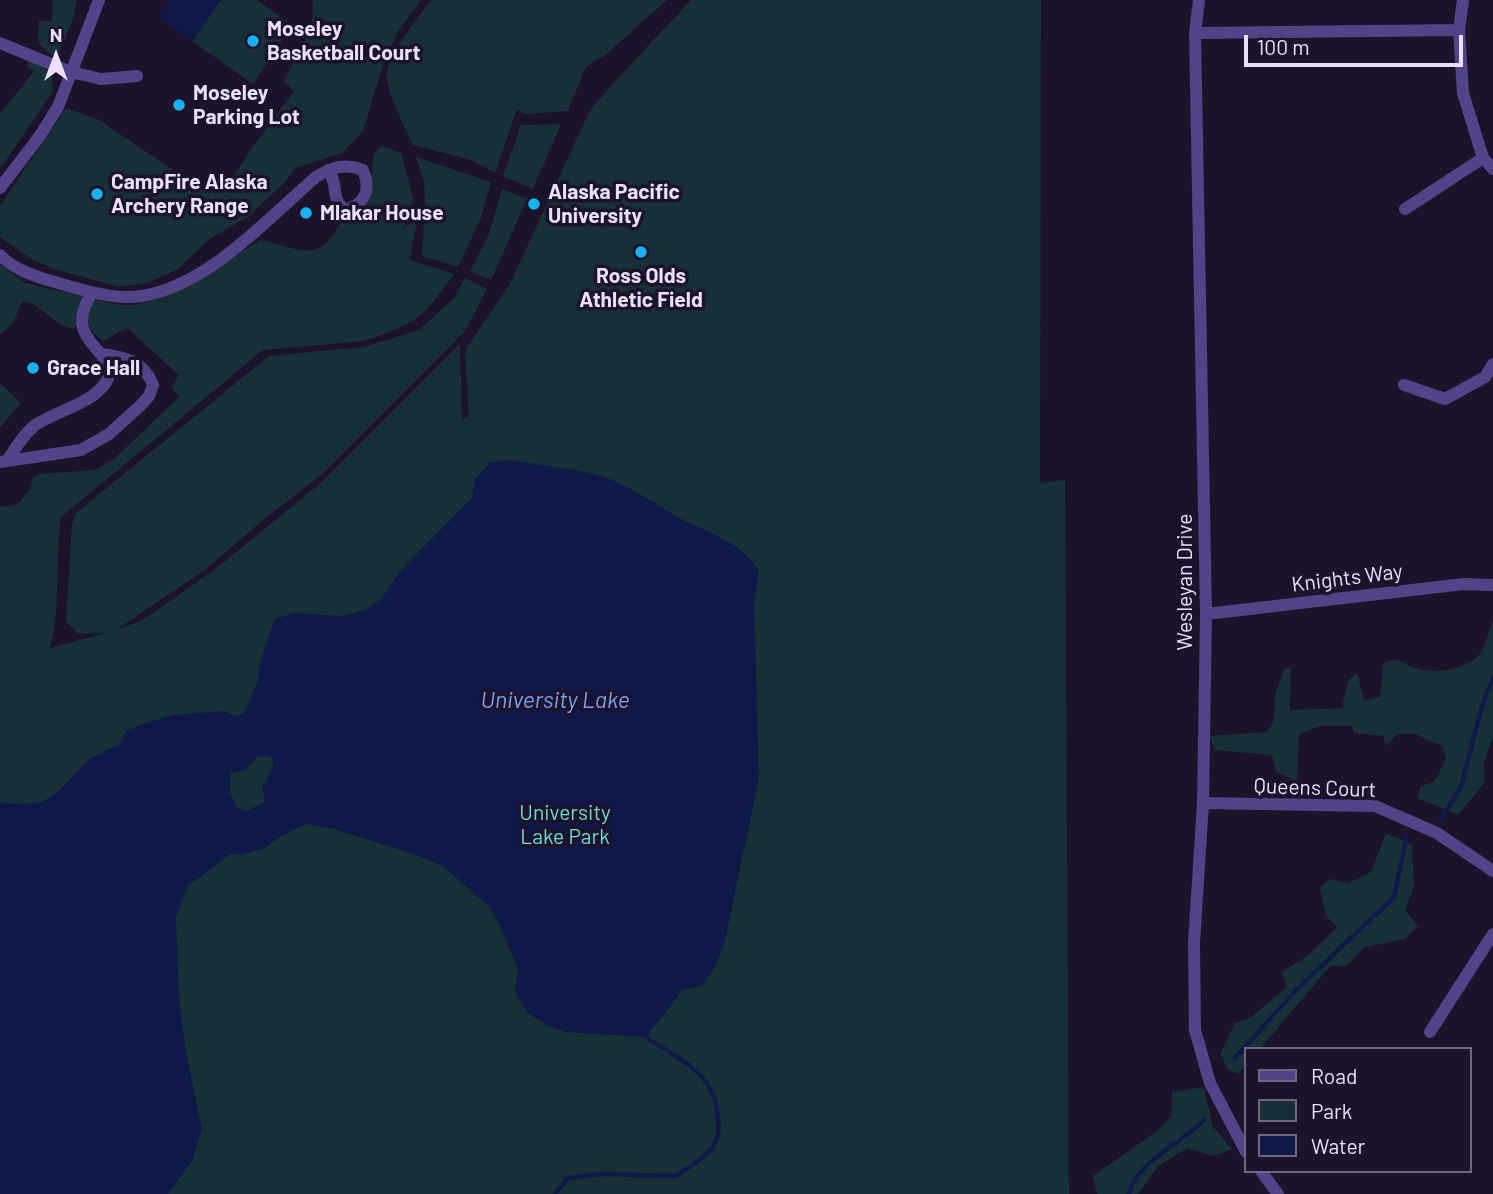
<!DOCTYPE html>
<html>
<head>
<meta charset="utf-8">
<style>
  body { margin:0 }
  #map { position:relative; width:1493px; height:1194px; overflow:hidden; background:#1c132b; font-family:Barlow,sans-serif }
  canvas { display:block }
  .legend { position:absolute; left:1244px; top:1047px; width:228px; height:126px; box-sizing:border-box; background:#1c132b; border:2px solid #6e657f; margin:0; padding:9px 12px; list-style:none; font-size:21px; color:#e9e0fd }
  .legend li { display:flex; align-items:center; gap:14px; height:35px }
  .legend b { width:35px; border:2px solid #6e657f }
  .north { position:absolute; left:21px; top:21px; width:70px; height:70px; -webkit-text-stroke:5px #1c132b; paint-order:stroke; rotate:0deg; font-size:19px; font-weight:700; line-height:28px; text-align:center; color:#e9e0fd }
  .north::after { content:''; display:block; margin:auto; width:24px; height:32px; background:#e9e0fd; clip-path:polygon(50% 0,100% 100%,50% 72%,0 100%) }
  .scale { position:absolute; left:1244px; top:35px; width:219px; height:32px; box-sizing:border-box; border:4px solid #e9e0fd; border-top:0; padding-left:9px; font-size:21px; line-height:24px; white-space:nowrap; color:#e9e0fd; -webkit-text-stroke:5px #1c132b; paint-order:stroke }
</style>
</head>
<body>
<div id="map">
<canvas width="1493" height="1194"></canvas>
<ul class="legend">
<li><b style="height:9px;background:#524287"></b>Road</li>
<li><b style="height:19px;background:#173035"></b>Park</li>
<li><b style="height:19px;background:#0f1949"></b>Water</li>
</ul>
<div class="north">N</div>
<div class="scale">100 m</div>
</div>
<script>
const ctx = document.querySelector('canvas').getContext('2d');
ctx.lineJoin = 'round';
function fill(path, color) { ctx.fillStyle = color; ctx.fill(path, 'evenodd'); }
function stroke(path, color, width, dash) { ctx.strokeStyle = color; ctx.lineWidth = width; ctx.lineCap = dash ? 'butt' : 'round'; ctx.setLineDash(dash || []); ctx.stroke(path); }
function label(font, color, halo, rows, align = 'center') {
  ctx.font = font + ' Barlow,sans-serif'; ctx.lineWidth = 7; ctx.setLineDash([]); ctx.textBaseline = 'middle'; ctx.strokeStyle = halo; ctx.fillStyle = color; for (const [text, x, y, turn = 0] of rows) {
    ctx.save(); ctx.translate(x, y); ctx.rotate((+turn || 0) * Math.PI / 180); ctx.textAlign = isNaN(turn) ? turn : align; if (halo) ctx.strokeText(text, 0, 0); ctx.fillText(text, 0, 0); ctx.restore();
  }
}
const green = new Path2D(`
  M 53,0 L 77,0 L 74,17 L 58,54 L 51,55 L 38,43 L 39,21 L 52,21 Z
  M 221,0 L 257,0 L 292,25 L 253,84 L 192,41 Z
  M 312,0 L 421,0 L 397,33 L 382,68 L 363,131 L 342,153 L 295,168 L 285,182 L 249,216 L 208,240 L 177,270 L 146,283 L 119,287 L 55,269 L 31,259 L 0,237 L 0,206 L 66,108 L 99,120 L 204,191 L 232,179 L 252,148 L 294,91 L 284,81 C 295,58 318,26 312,0 Z
  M 431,0 L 667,0 L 604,56 L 586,66 L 568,111 L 525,114 L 517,109 L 495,173 L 471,160 L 413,145 C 405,126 384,90 387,71 C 390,53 420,15 431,0 Z
  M 691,0 L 1041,0 L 1040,483 L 1065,480 L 1069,1194 L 0,1194 L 0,507 L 18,504 L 31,487 L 33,477 L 39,474 L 95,470 L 114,459 L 179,397 L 171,387 L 179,375 L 127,328 L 103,341 C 82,324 86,324 93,299 C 103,301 114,304 125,305 C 163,307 228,260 261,240 C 279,243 312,260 326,243 C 335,234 340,221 349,213 C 356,206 369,200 371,190 C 374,174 367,157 382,146 L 401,153 L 413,198 L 411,215 L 402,229 L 417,219 L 410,260 L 454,274 C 441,291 428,313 409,323 C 395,331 378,336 363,341 L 263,350 L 61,517 C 55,560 61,606 50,648 L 106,633 L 78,634 L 66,621 L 72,524 L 76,513 L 269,356 L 364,347 L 419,330 L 454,298 L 465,278 L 487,289 L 465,331 L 320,476 L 264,519 L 206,569 L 116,630 L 143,620 L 218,567 L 323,481 L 460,344 L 462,420 L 469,416 L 465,356 L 467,347 L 510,284 L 590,110 L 617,79 Z
  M 30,61 L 43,66 L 52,74 L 53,91 L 0,169 L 0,114 L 34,71 L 28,68 L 27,62 Z
  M 561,124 L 533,189 L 503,176 L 521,125 Z
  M 416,157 L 491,182 L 481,218 L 458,267 L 422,256 L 425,201 L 424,182 Z
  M 502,189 L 527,199 L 491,280 L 470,271 L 489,234 Z
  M 0,264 L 25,283 L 85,297 L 75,328 C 52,328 45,303 22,301 L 13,323 L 0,335 Z
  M 0,383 L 21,403 L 0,427 Z
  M 1493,620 L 1493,737 L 1484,763 L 1485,782 L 1458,815 L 1417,798 L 1421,786 L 1434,782 L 1446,759 L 1442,746 L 1415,734 L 1398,734 L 1385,746 L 1384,736 L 1354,733 L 1352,726 L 1320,726 L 1299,734 L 1297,781 L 1276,772 L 1272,755 L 1215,750 L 1209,736 L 1267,732 L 1274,720 L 1275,694 L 1284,670 L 1291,666 L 1290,710 L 1342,708 L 1348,681 L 1357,673 L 1364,700 L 1380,697 L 1383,663 L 1398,659 C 1419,677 1459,674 1479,655 C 1484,651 1490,628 1493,620 Z
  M 1386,833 L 1412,845 L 1414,887 L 1405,910 L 1418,926 L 1405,939 L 1365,947 L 1346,967 L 1331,965 L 1260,1049 L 1246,1049 L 1246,1065 L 1238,1074 L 1228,1069 L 1220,1054 L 1235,1023 L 1250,1018 L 1287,987 L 1282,972 L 1306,957 L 1337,927 L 1326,916 L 1320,888 L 1329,879 L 1348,883 L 1371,872 Z
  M 1204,1087 L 1213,1127 L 1232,1149 L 1213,1156 L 1188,1148 L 1158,1166 L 1138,1194 L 1097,1194 L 1093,1176 L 1157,1131 L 1171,1116 L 1172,1092 Z`);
const water = new Path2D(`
  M 170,0 L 221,0 L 192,41 L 158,18 Z
  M 511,460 C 539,465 568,468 595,474 C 624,482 651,501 676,516 C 708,534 738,538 759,571 L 754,603 L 759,777 L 725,941 L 714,969 L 701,986 L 683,990 L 646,1037 L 565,1032 L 548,1026 L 528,1013 L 515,992 L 518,969 L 499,924 L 488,906 L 443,866 L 407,852 L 334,829 L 306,824 L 283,835 L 265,848 L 240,855 L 231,854 L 187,887 L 176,918 L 179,998 L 185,1047 L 202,1129 L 192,1161 L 168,1194 L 0,1194 L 0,802 L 19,804 L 42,802 L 60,790 L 89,759 L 119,744 L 127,730 L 149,722 L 173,715 L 223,711 L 235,716 L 245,712 L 258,680 L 259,668 L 265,646 L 275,619 L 294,613 L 342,616 L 365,610 L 382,598 L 400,571 L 472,498 L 475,479 L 486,467 L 489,463 ZM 268,756 L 273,759 C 274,771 267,778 262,788 L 265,800 C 260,807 253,806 247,811 L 237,808 L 230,792 L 231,773 L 246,770 L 257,757 Z`);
const stream = new Path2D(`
  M 1440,821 L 1461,787 L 1482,706 L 1493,678
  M 1235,1058 L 1295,991 L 1394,897 L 1407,836
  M 555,1194 L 568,1178 L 602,1174 L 676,1176 C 688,1167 707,1157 714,1145 C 719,1137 719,1127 718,1118 C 715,1071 679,1060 646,1037
  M 1129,1194 C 1134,1164 1183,1142 1204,1120`);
const street = new Path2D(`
  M 1199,0 L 1195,33 L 1206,614 L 1203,803 L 1194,943 L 1195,1030 L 1210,1083 L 1246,1152
  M 1463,0 L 1459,30 L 1463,93 L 1483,158 L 1493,169
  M 1195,33 L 1459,30
  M 0,43 L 71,72 L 101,79 L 137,76
  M 0,188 L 39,137 L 58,107 L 99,0
  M 1405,209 L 1483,158
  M 0,255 C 17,273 45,279 68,286 C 91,292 117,300 142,296 C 209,285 267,219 316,177 C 332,167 345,163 363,170 C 371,190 366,202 346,210 C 330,202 339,183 328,170
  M 1404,385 L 1445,399 L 1485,377 L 1493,364
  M 7,461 C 15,449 23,435 34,426 C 57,409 106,402 111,369 L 101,354
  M 0,462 L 81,450 L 109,434 L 140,406 L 149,396 L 153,385 C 144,361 125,357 101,354 C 79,331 76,320 92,292
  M 1206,614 L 1464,584 L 1493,585
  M 1203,803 L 1375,806 L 1437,833 L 1493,871
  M 1430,1032 L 1493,934
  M 1261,1171 L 1278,1194`);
const markers = [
  [253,41,7,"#19b1f0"],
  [179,105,7,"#19b1f0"],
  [97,194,7,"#19b1f0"],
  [534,204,7,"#19b1f0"],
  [306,213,7,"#19b1f0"],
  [641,252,7,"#19b1f0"],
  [33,368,7,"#19b1f0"]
];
const poiNames = [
  ["Moseley",267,29],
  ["Basketball Court",267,53],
  ["Moseley",193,93],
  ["Parking Lot",193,117],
  ["CampFire Alaska",111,182],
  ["Archery Range",111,206],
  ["Alaska Pacific",548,192],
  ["University",548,216],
  ["Mlakar House",320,213],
  ["Ross Olds",641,276,"center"],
  ["Athletic Field",641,300,"center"],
  ["Grace Hall",47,368]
];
const streetNames = [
  ["Knights Way",1347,578,-7],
  ["Wesleyan Drive",1185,582,-90],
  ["Queens Court",1315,788,2]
];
const parkNames = [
  ["University",565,813],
  ["Lake Park",565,837]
];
const waterNames = [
  ["University Lake",555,700]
];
fill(green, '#173035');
fill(water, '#0f1949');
stroke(stream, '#0f1949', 4.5);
stroke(street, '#524287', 12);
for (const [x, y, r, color] of markers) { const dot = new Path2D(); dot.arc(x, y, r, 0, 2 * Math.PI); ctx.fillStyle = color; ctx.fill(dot); stroke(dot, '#1c132b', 2.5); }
label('bold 21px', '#e9e0fd', '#1c132b', poiNames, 'left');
label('21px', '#e9e0fd', '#1c132b', streetNames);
label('21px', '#6fdad4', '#1c132b', parkNames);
label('italic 23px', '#75a1f6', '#1c132b', waterNames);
</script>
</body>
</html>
